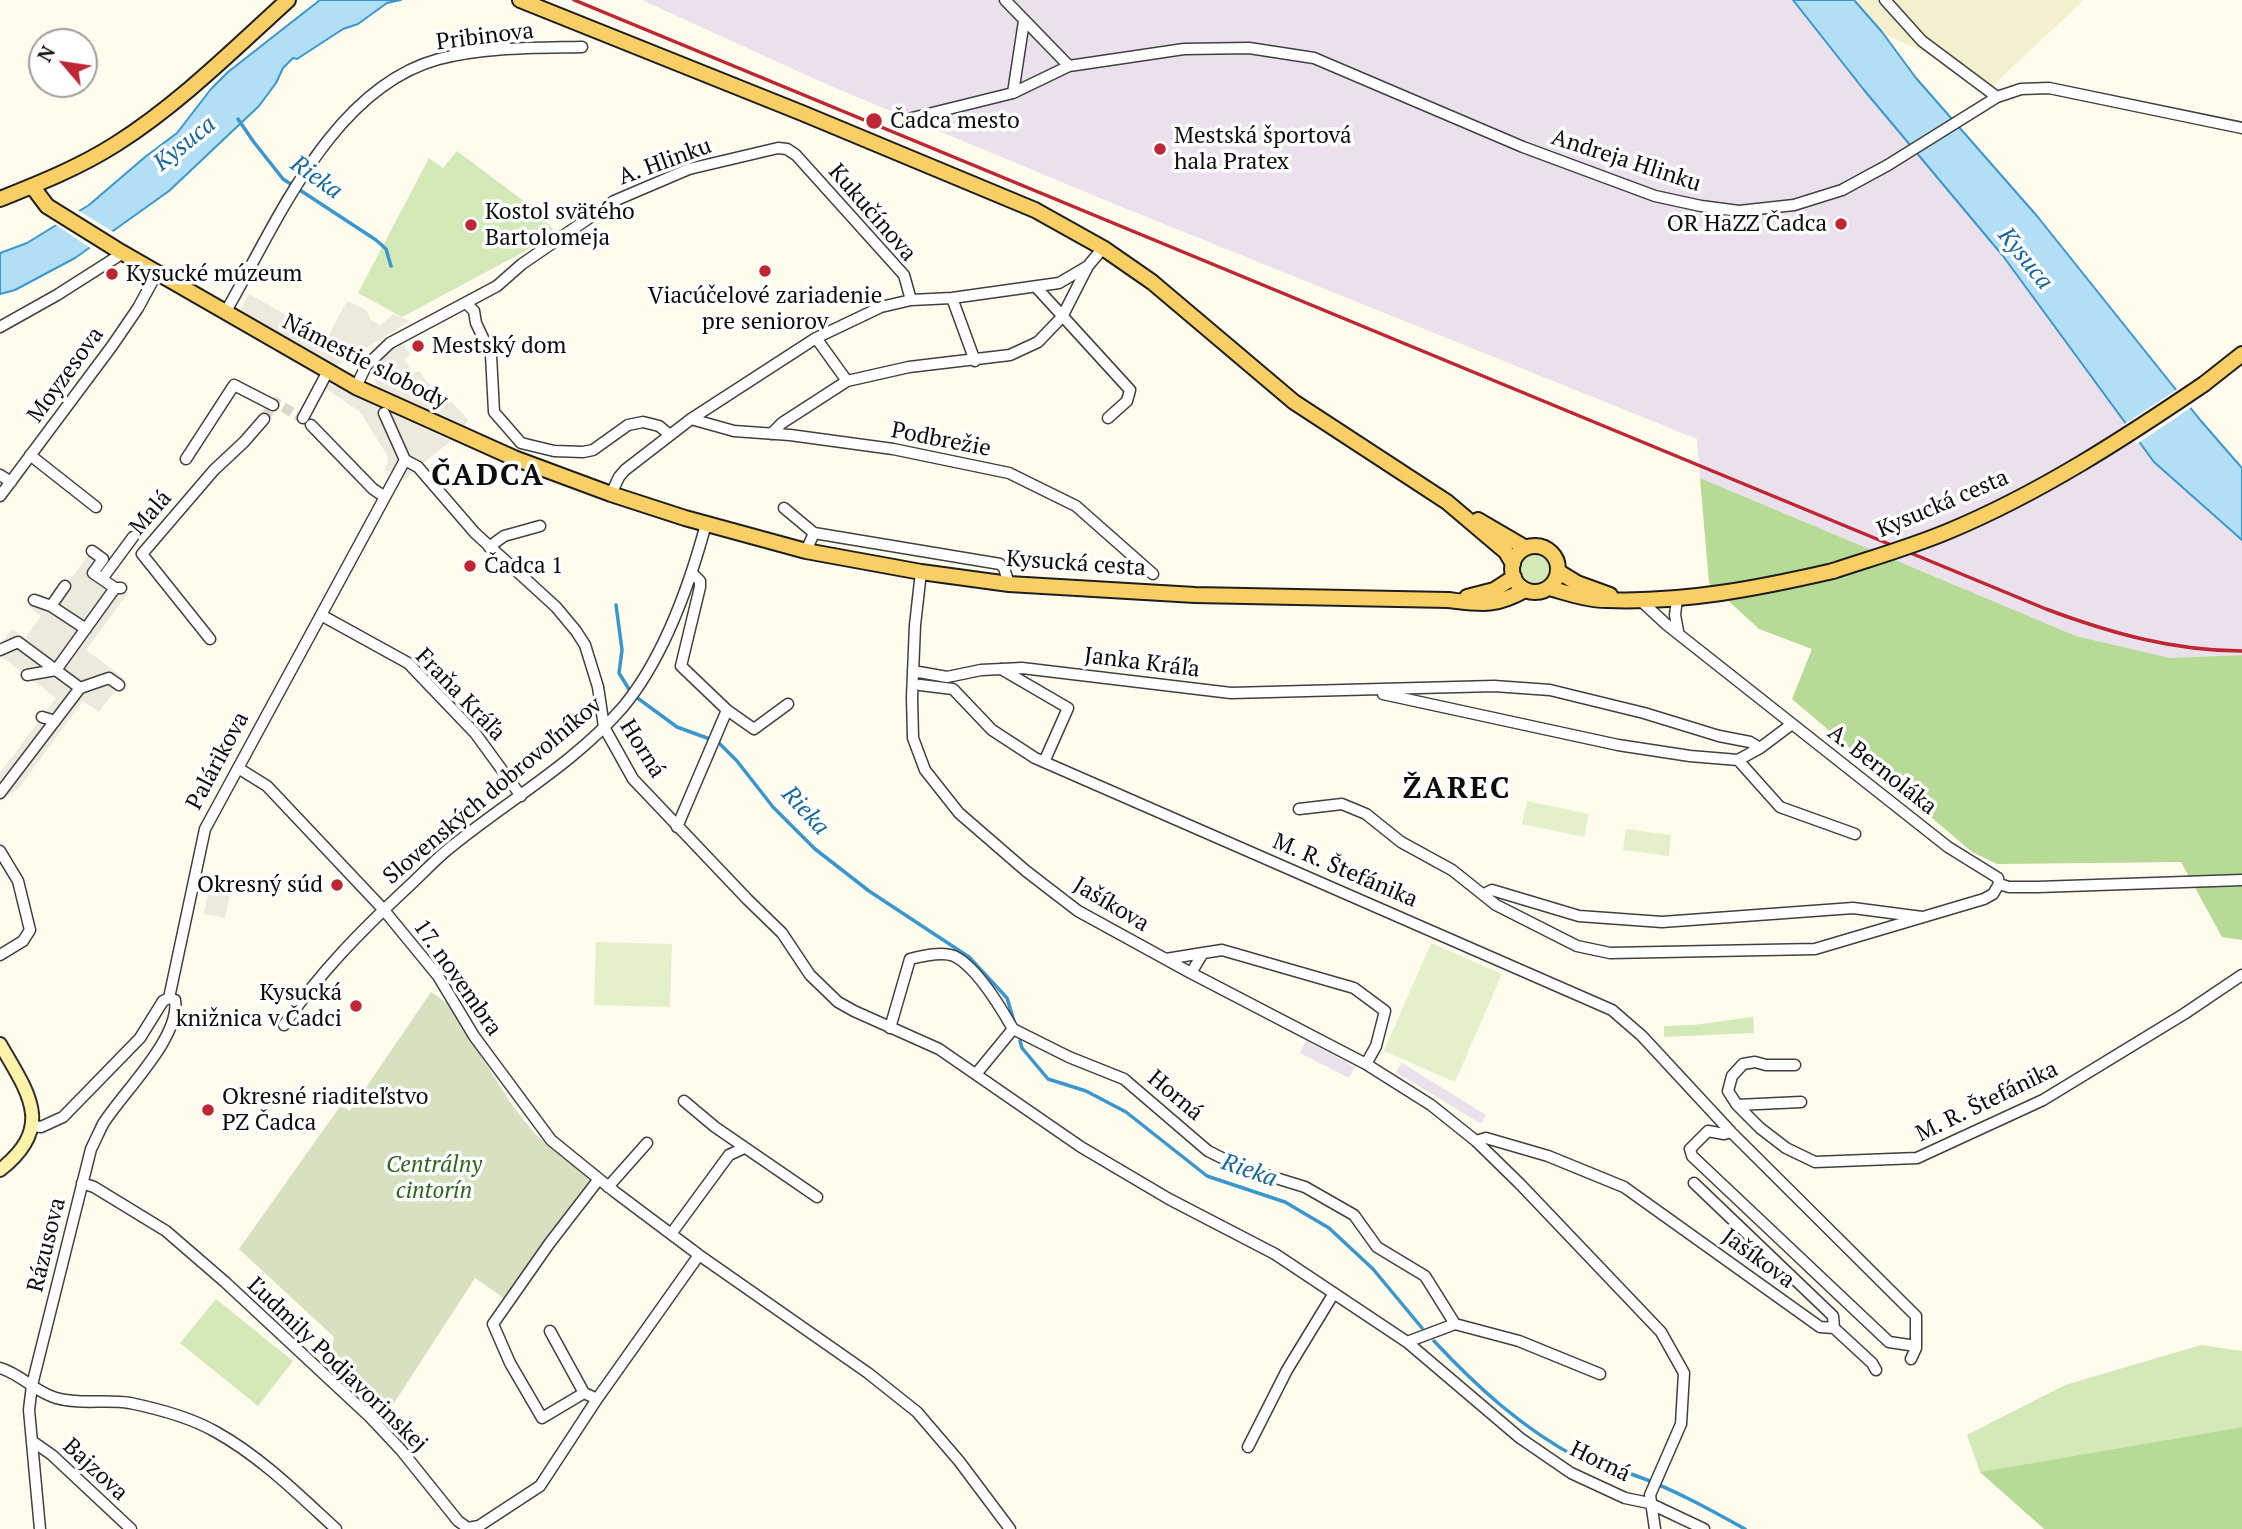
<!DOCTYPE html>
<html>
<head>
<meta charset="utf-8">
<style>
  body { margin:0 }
  #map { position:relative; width:2242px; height:1529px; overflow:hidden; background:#fffbed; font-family:"PT Serif",serif }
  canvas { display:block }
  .north { position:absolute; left:28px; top:28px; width:70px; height:70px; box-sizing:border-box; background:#fff; border:2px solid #9e9e9e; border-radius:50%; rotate:299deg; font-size:19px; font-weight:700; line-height:28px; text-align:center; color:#0d0d0d }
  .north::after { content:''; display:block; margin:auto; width:24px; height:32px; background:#bd2632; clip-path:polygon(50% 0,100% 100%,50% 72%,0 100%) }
</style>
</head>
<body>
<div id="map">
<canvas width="2242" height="1529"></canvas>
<div class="north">N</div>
</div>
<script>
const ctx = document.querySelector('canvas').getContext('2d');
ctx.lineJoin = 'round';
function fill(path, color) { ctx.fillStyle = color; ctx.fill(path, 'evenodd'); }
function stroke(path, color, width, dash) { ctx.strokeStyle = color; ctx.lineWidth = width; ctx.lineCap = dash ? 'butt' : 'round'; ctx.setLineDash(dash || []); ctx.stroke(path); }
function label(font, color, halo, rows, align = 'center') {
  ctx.font = font + ' "PT Serif",serif'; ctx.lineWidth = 7; ctx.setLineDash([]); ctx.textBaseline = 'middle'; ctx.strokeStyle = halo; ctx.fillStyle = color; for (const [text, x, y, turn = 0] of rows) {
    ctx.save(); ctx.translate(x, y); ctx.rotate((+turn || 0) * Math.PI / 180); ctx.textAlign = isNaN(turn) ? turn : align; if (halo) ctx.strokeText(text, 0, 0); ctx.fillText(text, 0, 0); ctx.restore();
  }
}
const industrial = new Path2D(`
  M 642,0 L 1793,0 L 1864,90 L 2003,256 L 2154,462 L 2242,540 L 2242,655 L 2170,658 L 2076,636 L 1700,478 L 1697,439 L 1117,205 L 828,85 Z
  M 1306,1041 L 1355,1067 L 1349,1078 L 1300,1053 Z
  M 1402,1063 L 1486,1115 L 1481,1124 L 1396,1072 Z`);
const farmland = new Path2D(`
  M 1854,0 L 2084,0 L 1992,86 L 1882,32 Z`);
const green = new Path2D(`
  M 457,151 L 537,211 L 557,234 L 402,317 L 358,293 L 429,158 L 443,168 Z
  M1521 569a14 14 0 1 1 28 0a14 14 0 1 1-28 0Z
  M 1753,1017 L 1754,1033 L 1664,1037 L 1664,1026 L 1693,1025 Z
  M 216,1299 L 293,1361 L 258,1406 L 180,1343 Z
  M 2201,1345 L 2242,1351 L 2242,1427 L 1980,1472 L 1967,1435 L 2065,1385 Z`);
const forest = new Path2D(`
  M 1700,478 L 2076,636 L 2170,658 L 2242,655 L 2242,940 L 2222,937 L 2181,862 L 1997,864 L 1972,852 L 1792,699 L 1812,649 L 1759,629 L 1709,583 Z
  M 2242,1427 L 2242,1529 L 2044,1529 L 1980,1472 Z`);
const cemetery = new Path2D(`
  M 431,992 L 448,1004 L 512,1105 L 535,1134 L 591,1181 L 504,1298 L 475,1278 L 385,1417 L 324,1364 L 331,1356 L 334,1337 L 239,1249 L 341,1105 L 350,1111 Z`);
const pitch = new Path2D(`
  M 1527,801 L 1589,814 L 1584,837 L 1522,824 Z
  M 1626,829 L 1671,835 L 1669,856 L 1623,850 Z
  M 596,942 L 672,944 L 670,1007 L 594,1005 Z
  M 1431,943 L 1502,974 L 1455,1082 L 1384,1051 Z`);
const plaza = new Path2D(`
  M 249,294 L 327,338 L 347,301 L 366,310 L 371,320 L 380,325 L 394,314 L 410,321 L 335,367 L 238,314 Z
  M 402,341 L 410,355 L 404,359 L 413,374 L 419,371 L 427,382 L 447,397 L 468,420 L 464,430 L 378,387 L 374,379 L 375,369 L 381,358 Z
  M 323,381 L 373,405 L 451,441 L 418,467 L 405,480 L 384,469 L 388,463 L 387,455 L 360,412 L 321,385 Z
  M 96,545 L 117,561 L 106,577 L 128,593 L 86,650 L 124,678 L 99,712 L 83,701 L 18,789 L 0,801 L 0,773 L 56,698 L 0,656 L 0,645 L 12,629 L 25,638 L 41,616 L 29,607 L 39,593 L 53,603 Z
  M 212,874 L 233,879 L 225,918 L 204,914 Z`);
const water = new Path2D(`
  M 320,0 L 401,0 L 387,3 L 358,24 L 343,29 L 297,59 L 293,58 L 283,68 L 276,83 L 259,106 L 169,191 L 75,258 L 15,290 L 0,294 L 0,253 L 27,243 L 89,205 L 145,157 L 177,133 L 211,89 L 228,72 Z
  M 1793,0 L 1854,0 L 1882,32 L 1916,78 L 2037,216 L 2201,421 L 2242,468 L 2242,540 L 2154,462 L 2003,256 L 1864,90 Z`);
const pier = new Path2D(`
  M 76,209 L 115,233 L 92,249 L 53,223 Z
  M 2179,388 L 2193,406 L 2137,444 L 2123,425 Z`);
const stream = new Path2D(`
  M 238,119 L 253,141 L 283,179 L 376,240 L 386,249 L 391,266
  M 616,605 L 622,650 L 619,673 L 632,694 L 677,727 L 718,742 L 737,761 L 773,807 L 815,849 L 869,891 L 969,957 L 1007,998 L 1014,1021
  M 1020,1041 L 1022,1048 L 1048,1079 L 1086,1091 L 1126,1112 L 1207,1176 L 1285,1202 L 1329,1228 L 1373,1269 L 1422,1328
  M 1434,1341 C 1477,1387 1522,1428 1578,1458 C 1595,1467 1616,1468 1634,1475 C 1673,1489 1709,1509 1745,1529`);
const streetTunnel = new Path2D(`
  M 264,419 L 275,402 L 308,422`);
const street = new Path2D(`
  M 1005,0 L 1069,66
  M 1885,0 L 1922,41 L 1997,97
  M 1013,93 L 1024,21
  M 912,118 L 1013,93 L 1069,66 L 1184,49 L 1249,48 L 1314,58 L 1523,147 L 1655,196 L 1701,206 L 1739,211 L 1794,205 L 1842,190 L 1888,165 L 1997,97 L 2021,89 L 2049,88 L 2242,128
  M 1036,287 L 1130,390 L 1127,401 L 1108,418
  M 952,298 L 975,361
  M 466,303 L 474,311 L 476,323 L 491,355 L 494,412 L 521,443 L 554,451 L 583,452 L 593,450 L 628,425 L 643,422 L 659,426 L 670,435
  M 225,313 C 276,225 331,88 439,59 C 485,47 535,48 582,47
  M 0,327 L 57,295 L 123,253
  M 816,338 L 847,381
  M 356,387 L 366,366 L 390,343 L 497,286 L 522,264 L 614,201 L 689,169 L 778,148 L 787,149 L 796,155 L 904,275 L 911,300
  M 384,413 L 405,460
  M 303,418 L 328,371
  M 691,419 L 734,431 L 790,435 L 893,449 L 1009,473 L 1076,506 L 1153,574
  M 311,425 L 373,489 L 385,497
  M 771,434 L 782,423 L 847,381 L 909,367 L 1010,355 L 1038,342 L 1062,317 L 1088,266 L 1103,248
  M 30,455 L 96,507
  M 186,459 L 234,385 L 273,405
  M 405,460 L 418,467 L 475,533 L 556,607 L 576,631 L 585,645 L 598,687 L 604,727 L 633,779 L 748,900 L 782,933 L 810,975 L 838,1002 L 854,1011 L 939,1049 L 1081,1147 L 1169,1199 L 1275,1254 L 1407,1342 L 1520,1438 L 1571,1473 L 1625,1498 L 1649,1503 L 1704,1529
  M 0,475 L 11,482
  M 611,494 L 619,477 L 625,470 L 691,419 L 816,338 L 881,307 L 911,300 L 952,298 L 1059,283 L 1088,266
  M 0,496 L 112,346 L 138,308 L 157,273
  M 784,508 L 814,533
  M 489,547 L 504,536 L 540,526
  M 92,551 L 103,559 L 93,573 L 115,588
  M 806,551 L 814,533 L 1000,564 L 1004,568 L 1009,584
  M 921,572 L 915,625 L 912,697 L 913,738 L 925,770 L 959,813 L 1026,871 L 1078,911 L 1191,973 L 1366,1064 L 1431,1105 L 1476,1141 L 1520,1184 L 1661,1332 L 1684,1373 L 1681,1424 L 1650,1495 L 1655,1529
  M 102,579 L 133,537
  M 1677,598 L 1675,615 L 1678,631
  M 34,600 L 51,606 L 86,629
  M 1640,600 L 1667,625 L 1948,847 L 1998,878 L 1999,884
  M 51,606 L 65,586
  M 321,615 L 408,663 L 475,733 L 521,796
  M 210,639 L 142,554 L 214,470 L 244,442 L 264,419
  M 0,650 L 18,642 L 80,688 L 109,678 L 119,685
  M 1001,669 L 1068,708 L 1044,762
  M 913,671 L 947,677 L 981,670 L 1022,668 L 1231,693 L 1494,686 L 1550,690 L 1644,713 L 1719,736 L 1750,742 L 1760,748
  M 27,675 L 56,670 L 115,588 L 121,588
  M 920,685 L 953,689 L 992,730 L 1035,758 L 1612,1010 L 1642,1036 L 1731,1132 L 1916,1316 L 1916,1348 L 1911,1359
  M 1383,694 L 1618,745 L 1690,756 L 1738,760 L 1760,748 L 1792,724
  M 727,710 L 754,729 L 788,704
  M 42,717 L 55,721
  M 1738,760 L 1780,807 L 1855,834
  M 238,768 L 267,786 L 383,909 L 438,976 L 474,1036 L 551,1140 L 615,1192 L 699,1255 L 868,1373 L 917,1412 L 959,1461 L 1010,1529
  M 0,793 L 80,688
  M 1299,809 L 1342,804 L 1366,814 L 1401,842 L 1452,870 L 1496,905 L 1577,946 L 1610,953 L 1815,949 L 1984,899 L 1993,894 L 1999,884
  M 677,827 L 727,710 L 681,666 L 700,587 L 700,581 L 692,573
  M 0,851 L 18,881 L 30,930 L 23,941 L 0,955
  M 1999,884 L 2009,887 L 2038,887 L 2242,880
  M 1484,894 L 1492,890 L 1579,916 L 1662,922 L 1853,908 L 1922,917
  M 1166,959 L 1203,953
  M 1191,973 L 1203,953 L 1222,950 L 1354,988 L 1385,1011 L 1376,1046 L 1366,1064
  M 284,1025 C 319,973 362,930 408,887 C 421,875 433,862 446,851 C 505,802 573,765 623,707 C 663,659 690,583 706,524
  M 890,1028 L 910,959 C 922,956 942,951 954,956 C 977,967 1001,1008 1013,1029
  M 1795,1065 L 1766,1065 L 1755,1062 L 1743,1064 L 1732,1076 L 1728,1091 L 1737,1105 L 1760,1128 L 1786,1148 L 1815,1162 L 1917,1158 L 2043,1100 L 2184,1014 L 2242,975
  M 976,1074 L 1013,1029 L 1069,1057 L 1124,1079 L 1208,1151 L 1240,1167 L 1305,1187 L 1354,1215 L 1377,1247 L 1425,1276 L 1455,1324 L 1407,1342
  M 684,1101 L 715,1127 L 817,1197
  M 1737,1105 L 1801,1102
  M 32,1126 L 41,1127 L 63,1117 L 140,1038 L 163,1001 L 169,998 L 205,829 L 405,460
  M 1731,1132 L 1724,1134 L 1708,1131 L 1690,1149 L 1692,1156 L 1889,1342 L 1916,1346
  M 1476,1141 L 1486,1138 L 1548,1156 L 1624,1187 L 1820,1327 L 1834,1328 L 1833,1316 L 1694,1183
  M 82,1183 L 94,1187 L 166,1231 L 225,1282 L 370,1417 L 401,1450 L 458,1521 L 468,1528 L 479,1526 L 540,1486 L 597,1399 L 699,1255
  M 608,1187 L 647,1143
  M 671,1234 L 729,1155 L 744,1148
  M 1455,1324 L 1519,1341 L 1600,1374
  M 1834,1328 L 1872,1363 L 1876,1370
  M 550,1331 L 584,1393
  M 0,1368 C 21,1374 35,1392 56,1398 C 80,1405 106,1399 130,1403 C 159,1409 190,1417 216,1432 C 261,1457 299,1495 336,1529
  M 597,1399 L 584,1393 L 542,1418 L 510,1363 L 493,1324 L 549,1244 L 599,1179
  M 32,1441 L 52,1455 L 131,1529
  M 1248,1447 L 1287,1370 L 1334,1293
  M 40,1529 L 29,1410 L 32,1385 L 91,1149 C 95,1141 99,1132 103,1124 C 123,1092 181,1037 175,1000 L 169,998`);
const secondary = new Path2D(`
  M 0,1044 C 29,1094 55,1127 0,1170`);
const primary = new Path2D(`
  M 520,0 L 802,113 L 1035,210 L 1103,248 L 1152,282 L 1294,402 L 1447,502 L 1506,552 L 1513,564
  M 32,186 L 47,206 L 116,249 L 356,387 L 514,458 L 611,494 L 685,518 L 806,551 L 921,572 L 1009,584 L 1195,595 L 1448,600 C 1482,604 1494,607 1525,590
  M 0,199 C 40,183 80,167 116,144 C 179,104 233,50 288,0
  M 2204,384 L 2242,354
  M 1478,520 L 1526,548
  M1512 569a23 23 0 1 1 46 0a23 23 0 1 1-46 0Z
  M 1559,572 L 1577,583 L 1610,595
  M 1549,588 C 1568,593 1587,600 1607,600 C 1683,603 1759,588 1833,571
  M 1467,597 L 1494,590 L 1514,577`);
const rail = new Path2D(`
  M 574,0 L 2046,609 C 2110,633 2174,651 2242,651`);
const primaryBridge = new Path2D(`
  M 1833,571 C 1872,558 1911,547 1949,531 C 2040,493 2123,439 2204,384`);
const markers = [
  [874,121,9,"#bd2632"],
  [1160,149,7,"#bd2632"],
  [1841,224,7,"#bd2632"],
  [471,225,7,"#bd2632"],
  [765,271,7,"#bd2632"],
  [112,274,7,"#bd2632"],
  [418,346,7,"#bd2632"],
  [470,566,7,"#bd2632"],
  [337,885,7,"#bd2632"],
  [356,1006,7,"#bd2632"],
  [208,1110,7,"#bd2632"]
];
const streetNames = [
  ["Pribinova",485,37,-7],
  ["Andreja Hlinku",1626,161,18],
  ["A. Hlinku",665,162,-20],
  ["Kukučínova",872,213,49],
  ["Námestie slobody",365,362,27],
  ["Moyzesova",66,375,-54],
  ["Podbrežie",941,440,11],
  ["Kysucká cesta",1943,504,-23],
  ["Malá",151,513,-49],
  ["Kysucká cesta",1076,564,4],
  ["Janka Kráľa",1142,663,7],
  ["Fraňa Kráľa",460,695,46],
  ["Horná",642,749,58],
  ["Palárikova",218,761,-62],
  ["A. Bernoláka",1882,770,38],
  ["Slovenských dobrovoľníkov",493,791,-40],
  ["M. R. Štefánika",1345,871,23],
  ["Jašíkova",1111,905,31],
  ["17. novembra",457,978,55],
  ["Horná",1175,1096,40],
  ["M. R. Štefánika",1987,1102,-26],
  ["Rázusova",47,1245,-76],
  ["Jašíkova",1758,1259,36],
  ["Ľudmily Podjavorinskej",337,1365,44],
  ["Horná",1600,1462,26],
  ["Bajzova",95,1470,43]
];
const poiNames = [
  ["Čadca mesto",890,121],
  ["Mestská športová",1174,136],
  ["hala Pratex",1174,162],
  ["Kostol svätého",485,212],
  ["Bartolomeja",485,238],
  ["OR HaZZ Čadca",1827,224,"right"],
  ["Kysucké múzeum",126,274],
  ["Viacúčelové zariadenie",765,296,"center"],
  ["pre seniorov",765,322,"center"],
  ["Mestský dom",432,346],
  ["Čadca 1",484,566],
  ["Okresný súd",323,885,"right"],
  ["Kysucká",342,993,"right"],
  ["knižnica v Čadci",342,1019,"right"],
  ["Okresné riaditeľstvo",222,1097],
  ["PZ Čadca",222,1123]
];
const parkNames = [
  ["Centrálny",434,1165],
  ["cintorín",434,1191]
];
const waterNames = [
  ["Kysuca",185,144,-39],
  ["Rieka",316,178,35],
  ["Kysuca",2025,259,51],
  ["Rieka",805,811,47],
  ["Rieka",1249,1171,19]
];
const districtNames = [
  ["ČADCA",488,476],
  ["ŽAREC",1457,789]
];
fill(industrial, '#eae1ec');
fill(farmland, '#f4f0ce');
fill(green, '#d3e9b7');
fill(forest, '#b7da97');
fill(cemetery, '#d7e0bf');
fill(pitch, '#e4f0c9');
fill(plaza, '#eee9dd');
fill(water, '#b3dff6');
stroke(water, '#3a97cd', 2);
fill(pier, '#fffbed');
stroke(stream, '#3a97cd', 3.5);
stroke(streetTunnel, '#dbd7cb', 10, [10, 5]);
stroke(street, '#404040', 13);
stroke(secondary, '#2f2f2f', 16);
stroke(primary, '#1e1e1e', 18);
stroke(street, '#fff', 10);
stroke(secondary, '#fff2a9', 12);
stroke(primary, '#f8cf64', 14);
stroke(rail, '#bd2632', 3.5);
stroke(primaryBridge, '#1e1e1e', 18, []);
stroke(primaryBridge, '#f8cf64', 14);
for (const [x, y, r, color] of markers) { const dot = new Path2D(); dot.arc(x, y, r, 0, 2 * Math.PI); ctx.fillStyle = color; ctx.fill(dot); stroke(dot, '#fff', 2.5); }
label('23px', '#0d0d0d', '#fff', streetNames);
label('23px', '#0d0d0d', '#fff', poiNames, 'left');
label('italic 23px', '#2f651e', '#fff', parkNames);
label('italic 24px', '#17689f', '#fff', waterNames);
ctx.letterSpacing = '2px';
label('bold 30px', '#0d0d0d', '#fff', districtNames);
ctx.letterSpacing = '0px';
</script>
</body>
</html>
